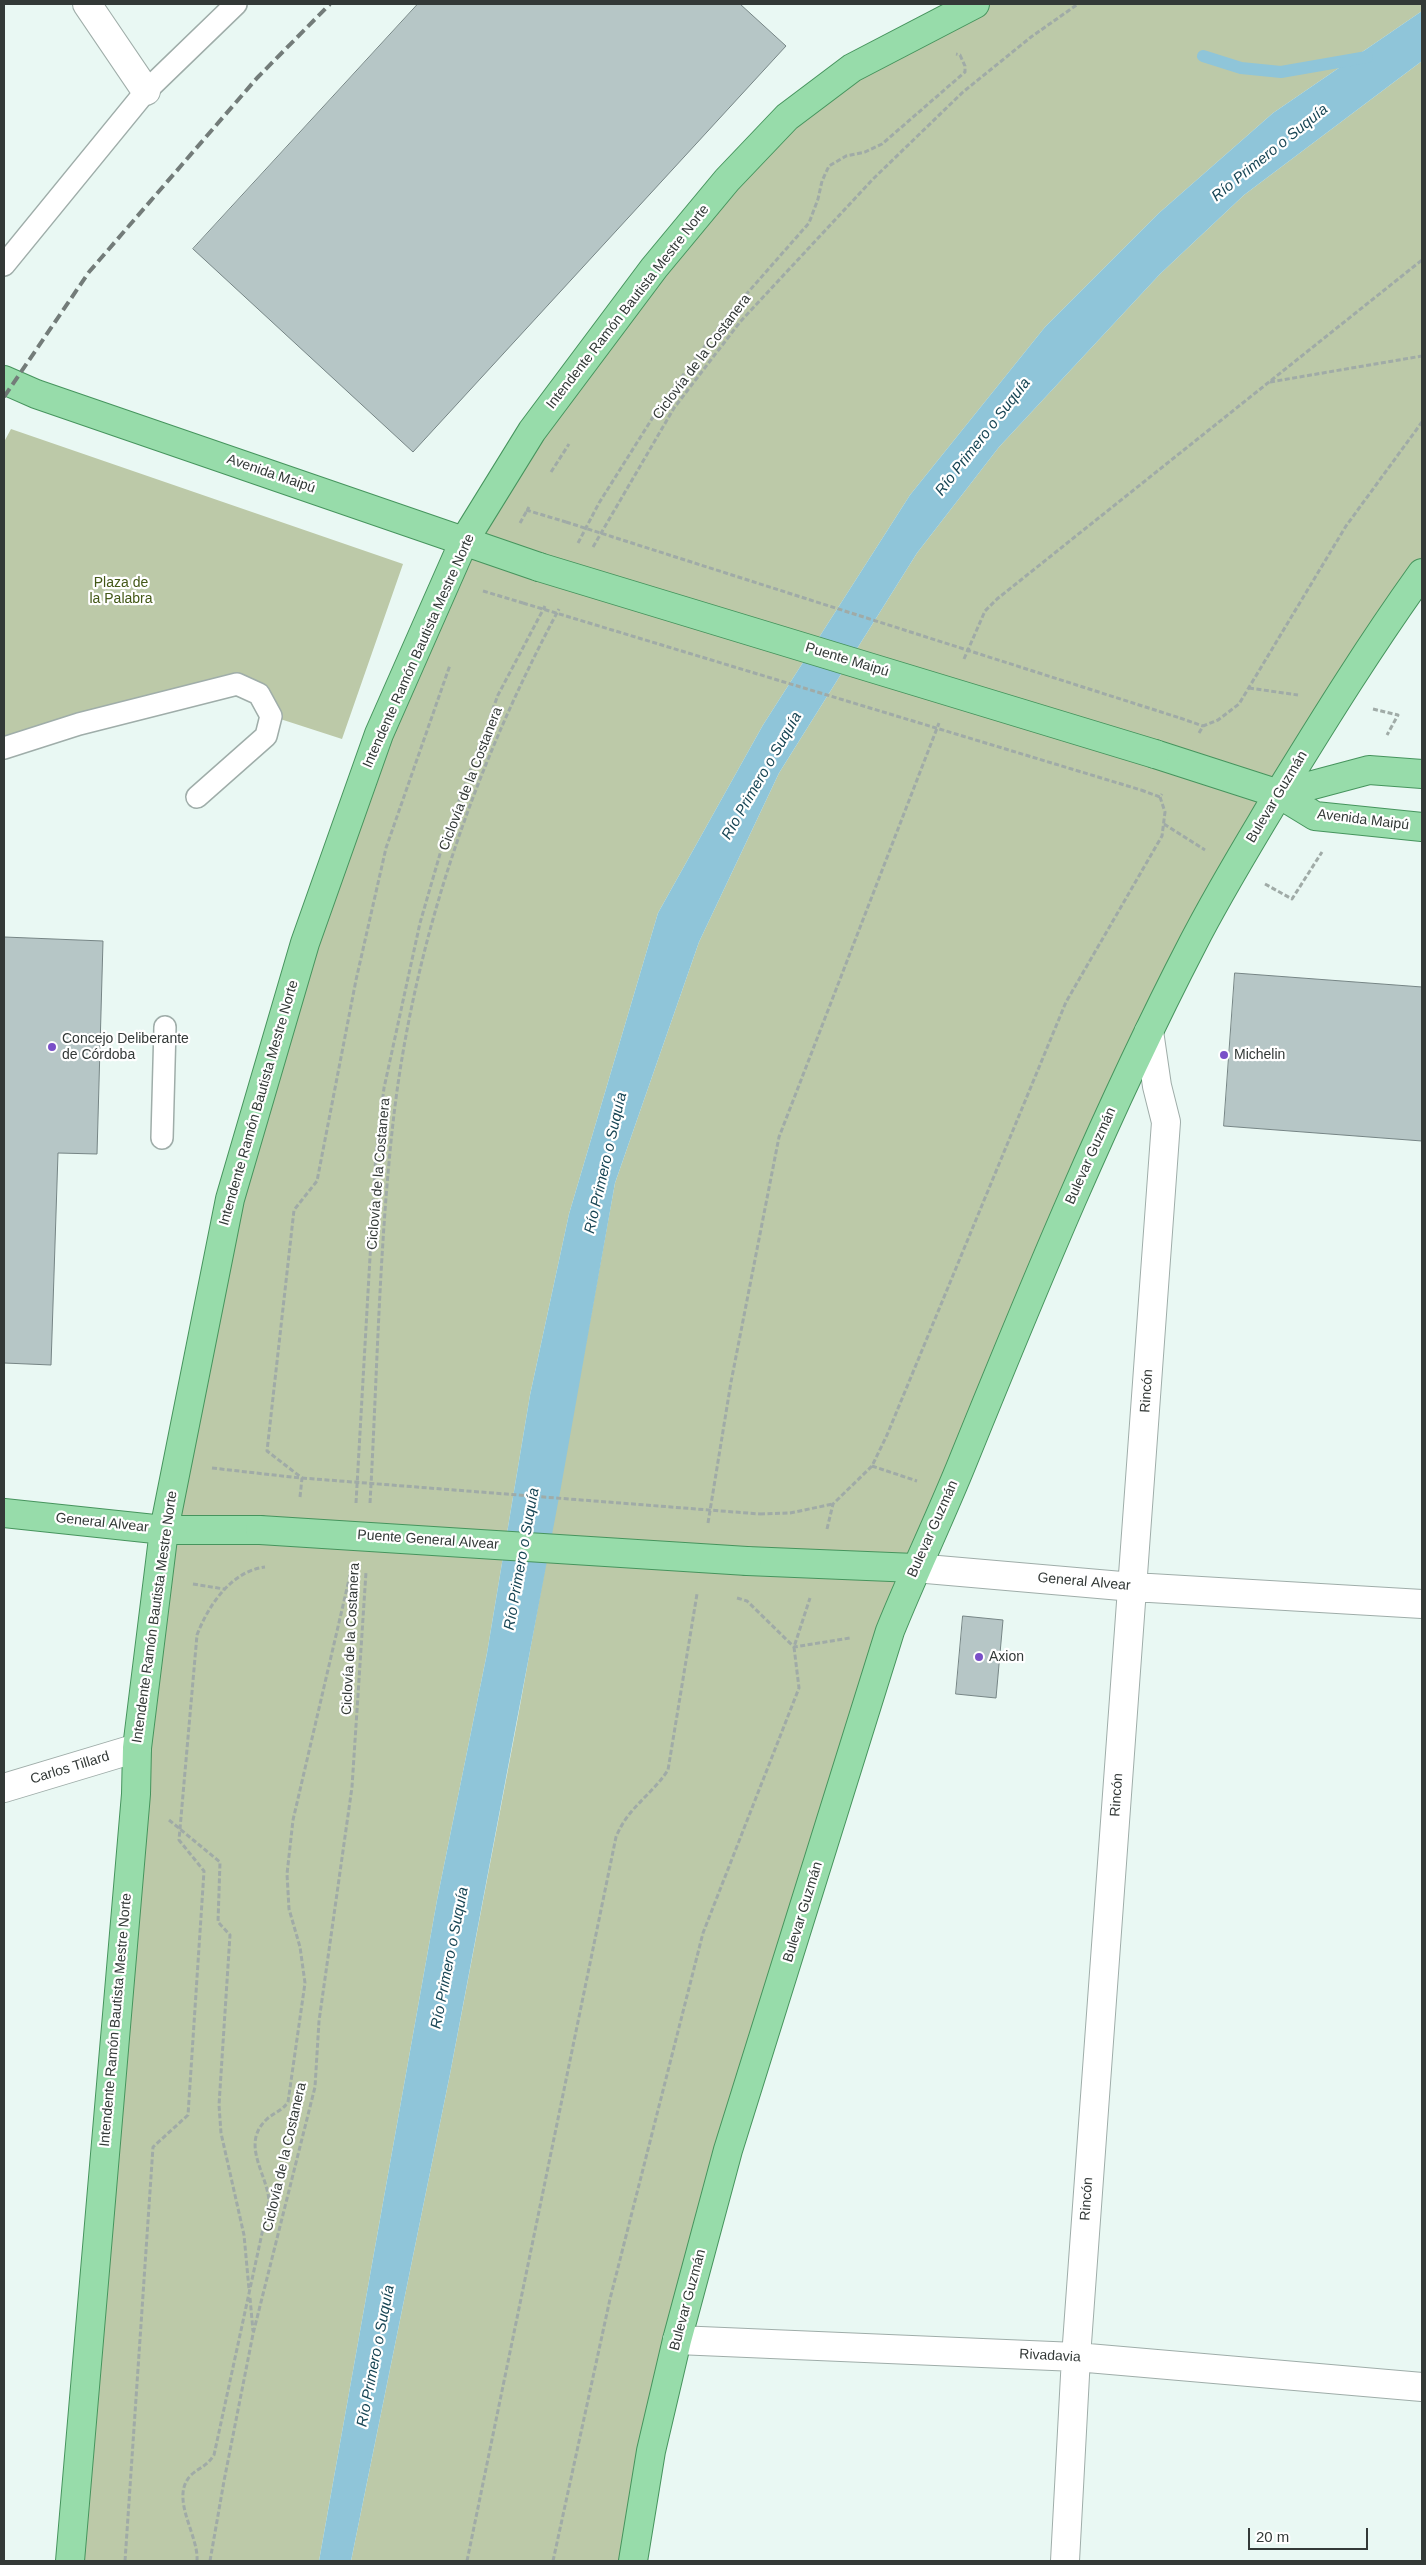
<!DOCTYPE html>
<html>
<head>
<meta charset="utf-8">
<style>
  body { margin:0 }
  #map { position:relative; width:1426px; height:2565px; overflow:hidden; background:#e9f8f3; font-family:Helvetica,sans-serif }
  canvas { display:block }
  .frame { position:absolute; inset:0; border:5px solid #333937; pointer-events:none }
  .scale { position:absolute; left:1248px; top:2528px; width:120px; height:22px; box-sizing:border-box; border:2px solid #333937; border-top:0; padding-left:6px; font-size:15px; line-height:18px; white-space:nowrap; color:#333937; -webkit-text-stroke:4px #fff; paint-order:stroke }
</style>
</head>
<body>
<div id="map">
<canvas width="1426" height="2565"></canvas>
<div class="frame"></div>
<div class="scale">20 m</div>
</div>
<script>
const ctx = document.querySelector('canvas').getContext('2d');
ctx.lineJoin = 'round';
function fill(path, color) { ctx.fillStyle = color; ctx.fill(path, 'evenodd'); }
function stroke(path, color, width, dash) { ctx.strokeStyle = color; ctx.lineWidth = width; ctx.lineCap = dash ? 'butt' : 'round'; ctx.setLineDash(dash || []); ctx.stroke(path); }
function label(font, color, halo, rows, align = 'center') {
  ctx.font = font + ' Helvetica,sans-serif'; ctx.lineWidth = 4.5; ctx.setLineDash([]); ctx.textBaseline = 'middle'; ctx.strokeStyle = halo; ctx.fillStyle = color; for (const [text, x, y, turn = 0] of rows) {
    ctx.save(); ctx.translate(x, y); ctx.rotate((+turn || 0) * Math.PI / 180); ctx.textAlign = isNaN(turn) ? turn : align; if (halo) ctx.strokeText(text, 0, 0); ctx.fillText(text, 0, 0); ctx.restore();
  }
}
const green = new Path2D(`
  M 975,4 L 1422,4 L 1422,11 L 1273,113 L 1159,213 L 1045,327 L 910,495 L 763,725 L 658,913 L 569,1214 L 530,1395 L 487,1653 L 437,1900 L 319,2561 L 70,2561 L 136,1794 L 230,1199 L 379,734 L 532,431 L 787,117 Z
  M 1422,61 L 1422,573 L 1234,868 L 950,1493 L 780,1988 L 633,2561 L 351,2561 L 450,2074 L 517,1722 L 615,1183 L 699,942 L 779,773 L 917,553 L 999,447 L 1160,274 L 1244,195 Z
  M 11,429 L 403,564 L 342,739 L 271,716 L 237,684 L 4,748 L 4,442 Z`);
const water = new Path2D(`
  M 1422,11 L 1422,61 L 1244,195 L 1160,274 L 999,447 L 917,553 L 779,773 L 699,942 L 615,1183 L 561,1487 L 450,2074 L 351,2561 L 319,2561 L 437,1900 L 487,1653 L 530,1395 L 569,1214 L 658,913 L 763,725 L 910,495 L 1045,327 L 1159,213 L 1273,113 Z`);
const stream = new Path2D(`
  M 1203,56 L 1241,68 L 1281,72 L 1367,57`);
const building = new Path2D(`
  M 418,4 L 740,4 L 786,46 L 413,452 L 193,249 Z
  M 4,937 L 103,941 L 97,1154 L 58,1153 L 51,1365 L 4,1363 Z
  M 1235,973 L 1422,987 L 1422,1141 L 1224,1126 Z
  M 963,1616 L 1003,1620 L 996,1698 L 956,1694 Z`);
const path = new Path2D(`
  M 1270,382 L 1422,356
  M 551,472 L 569,444
  M 526,510 L 566,522
  M 520,523 L 529,507
  M 578,543 L 599,503 L 660,406 L 728,315 L 809,223 L 818,199 L 822,181 L 829,166 L 846,156 L 865,152 L 882,144 L 965,72 L 965,66 L 960,55 L 956,54
  M 593,547 L 674,408 L 740,322 L 873,179 L 963,92 L 1031,37 L 1078,4
  M 483,591 L 523,603
  M 964,659 L 985,611 L 997,599 L 1422,260
  M 1249,688 L 1298,695
  M 1373,709 L 1398,715 L 1387,735
  M 1180,718 L 1203,726
  M 1199,733 L 1203,726 L 1218,720 L 1239,704 L 1346,526 L 1422,422
  M 1141,790 L 1160,797
  M 1164,824 L 1205,850
  M 1265,884 L 1292,899 L 1322,852
  M 872,1466 L 917,1481
  M 212,1468 L 300,1478
  M 300,1497 L 302,1478 L 267,1451 L 294,1210 L 317,1181 L 356,980 L 386,848 L 450,665
  M 356,1503 L 376,1152 L 384,1088 L 420,923 L 442,847 L 498,695 L 545,606
  M 370,1503 C 377,1380 379,1255 392,1132 C 411,950 472,771 559,609
  M 760,1514 L 790,1513 L 833,1504
  M 708,1523 L 731,1382 L 779,1137 L 939,723
  M 827,1529 L 833,1504 L 872,1466 L 887,1435 L 1066,1002 L 1162,836 L 1165,812 L 1160,797 L 1162,794
  M 193,1584 L 224,1589
  M 737,1598 L 747,1601 L 794,1647 L 850,1638
  M 169,1820 L 220,1862 L 218,1922 L 230,1935 L 219,2105 L 221,2133 L 244,2235 L 249,2289
  M 250,2298 L 253,2331
  M 125,2561 L 153,2147 L 188,2115 L 204,1871 L 179,1840 L 197,1635 C 208,1606 231,1571 265,1567
  M 197,2561 C 199,2535 169,2498 191,2475 C 200,2467 206,2467 214,2455 L 269,2201 C 267,2173 240,2144 267,2119 C 275,2112 282,2111 288,2102 L 305,1983 L 300,1947 L 289,1909 L 287,1874 L 293,1820 L 351,1571
  M 210,2561 L 224,2481 L 253,2334 L 315,2087 L 319,2021 L 352,1787 L 366,1572
  M 467,2561 L 616,1837 C 628,1807 651,1796 668,1770 L 697,1594
  M 553,2561 L 610,2299 L 703,1933 L 799,1688 L 794,1647 L 810,1598`);
const lane = new Path2D(`
  M 4,265 L 146,91 L 236,4
  M 4,748 L 79,724 L 237,684 L 259,694 L 271,716 L 266,736 L 197,797
  M 162,1138 L 165,1027`);
const street = new Path2D(`
  M 87,4 L 146,91
  M 915,1568 L 1133,1587 L 1422,1604
  M 4,1788 L 137,1748
  M 677,2340 L 1076,2357 L 1422,2387
  M 1065,2561 L 1076,2357 L 1166,1122 L 1157,1086 L 1149,1031`);
const primary = new Path2D(`
  M 4,380 L 36,394 L 539,567
  M 1155,754 L 1279,794 L 1315,816 L 1422,827
  M 1279,794 L 1369,770 L 1422,774
  M 4,1513 L 164,1530 L 260,1530
  M 747,1561 L 915,1568
  M 70,2561 L 136,1794 L 137,1748 L 164,1530 L 230,1199 L 305,943 L 379,734 L 464,541 L 532,431 L 654,268 L 727,180 L 787,117 L 852,68 L 975,4
  M 633,2561 L 651,2451 L 677,2340 L 728,2150 L 890,1631 C 913,1574 940,1518 963,1461 C 1034,1286 1106,1111 1193,943 C 1219,892 1250,842 1279,793 C 1325,718 1371,644 1422,573`);
const rail = new Path2D(`
  M 4,397 L 89,272 L 257,78 L 330,4`);
const pathBridge = new Path2D(`
  M 566,522 L 1180,718
  M 523,603 L 1141,790
  M 302,1478 L 760,1514`);
const primaryBridge = new Path2D(`
  M 539,567 L 1155,754
  M 260,1530 L 747,1561`);
const markers = [
  [52,1047,5,"#7a4fc8"],
  [1224,1055,5,"#7a4fc8"],
  [979,1657,5,"#7a4fc8"]
];
const streetNames = [
  ["Intendente Ramón Bautista Mestre Norte",628,307,-52],
  ["Ciclovía de la Costanera",702,357,-53],
  ["Avenida Maipú",271,474,19],
  ["Intendente Ramón Bautista Mestre Norte",419,651,-66],
  ["Puente Maipú",847,660,17],
  ["Ciclovía de la Costanera",471,779,-69],
  ["Bulevar Guzmán",1277,797,-59],
  ["Avenida Maipú",1363,820,7],
  ["Intendente Ramón Bautista Mestre Norte",259,1103,-74],
  ["Bulevar Guzmán",1091,1156,-66],
  ["Ciclovía de la Costanera",379,1174,-85],
  ["Rincón",1147,1391,-86],
  ["General Alvear",102,1523,6],
  ["Bulevar Guzmán",933,1529,-66],
  ["Puente General Alvear",428,1540,4],
  ["General Alvear",1084,1582,5],
  ["Intendente Ramón Bautista Mestre Norte",155,1617,-82],
  ["Ciclovía de la Costanera",351,1639,-87],
  ["Carlos Tillard",70,1768,-17],
  ["Rincón",1117,1795,-86],
  ["Bulevar Guzmán",803,1912,-73],
  ["Intendente Ramón Bautista Mestre Norte",116,2020,-85],
  ["Ciclovía de la Costanera",285,2157,-77],
  ["Rincón",1087,2199,-86],
  ["Bulevar Guzmán",688,2300,-75],
  ["Rivadavia",1050,2356,3]
];
const parkNames = [
  ["Plaza de",121,583],
  ["la Palabra",121,599]
];
const poiNames = [
  ["Concejo Deliberante",62,1039],
  ["de Córdoba",62,1055],
  ["Michelin",1234,1055],
  ["Axion",989,1657]
];
const waterNames = [
  ["Río Primero o Suquía",1270,153,-39],
  ["Río Primero o Suquía",983,437,-52],
  ["Río Primero o Suquía",762,776,-60],
  ["Río Primero o Suquía",606,1163,-77],
  ["Río Primero o Suquía",522,1559,-80],
  ["Río Primero o Suquía",450,1958,-79],
  ["Río Primero o Suquía",376,2356,-79]
];
fill(green, '#bcc9a8');
fill(water, '#8fc5d9');
stroke(stream, '#8fc5d9', 12);
fill(building, '#b6c6c6');
stroke(building, '#768585', 1);
stroke(lane, '#9fada9', 24);
stroke(street, '#9fada9', 30);
stroke(primary, '#46945d', 30);
stroke(path, '#a0aba7', 3, [5, 2.5]);
stroke(lane, '#fff', 21);
stroke(street, '#fff', 28);
stroke(primary, '#97dcaa', 28);
stroke(rail, '#737c79', 4, [10, 5]);
stroke(primaryBridge, '#46945d', 30, []);
stroke(pathBridge, '#a0aba7', 3, [5, 2.5]);
stroke(primaryBridge, '#97dcaa', 28);
for (const [x, y, r, color] of markers) { const dot = new Path2D(); dot.arc(x, y, r, 0, 2 * Math.PI); ctx.fillStyle = color; ctx.fill(dot); stroke(dot, '#fff', 2); }
label('14px', '#333937', '#fff', streetNames);
label('14px', '#435817', '#fff', parkNames);
label('14px', '#333937', '#fff', poiNames, 'left');
label('italic 15px', '#174554', '#fff', waterNames);
</script>
</body>
</html>
